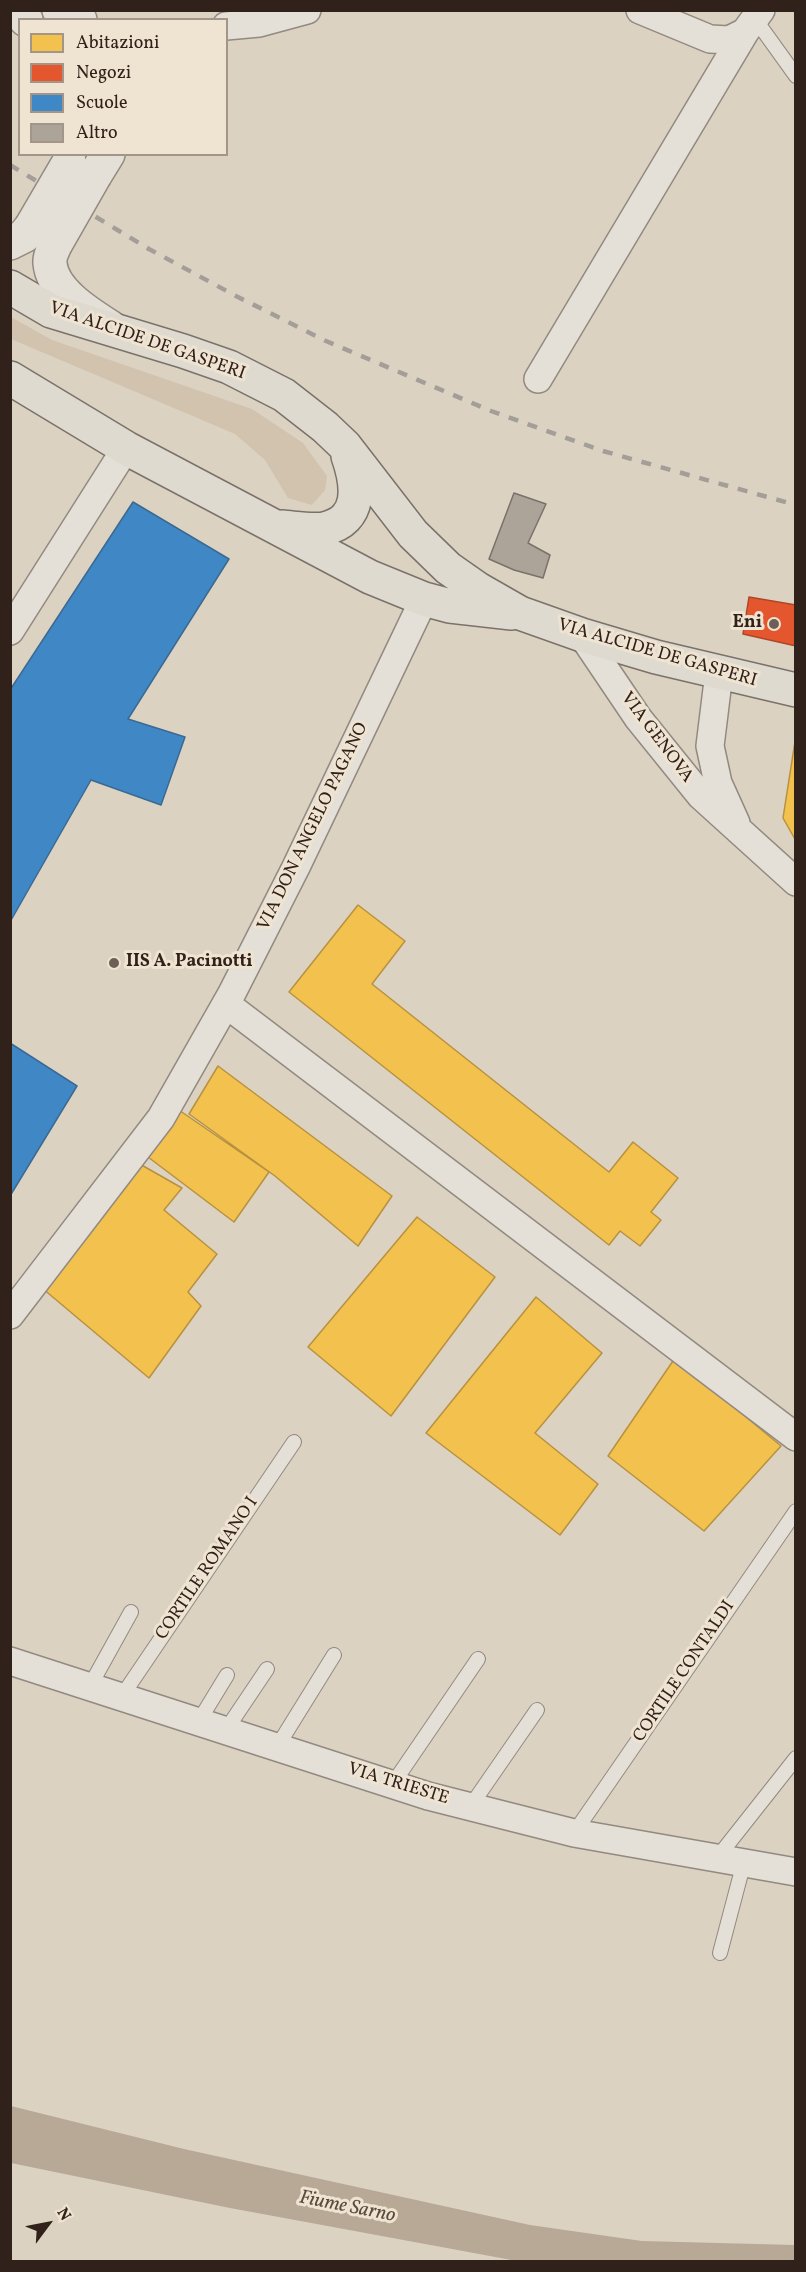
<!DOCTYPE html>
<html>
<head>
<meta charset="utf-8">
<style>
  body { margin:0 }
  #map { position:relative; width:806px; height:2272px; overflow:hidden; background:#dcd2c2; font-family:Vollkorn,serif }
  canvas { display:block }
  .frame { position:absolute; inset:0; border:12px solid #31211b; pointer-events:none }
  .legend { position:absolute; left:18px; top:18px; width:210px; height:138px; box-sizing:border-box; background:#efe3d1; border:2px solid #a39588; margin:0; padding:8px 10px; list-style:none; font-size:18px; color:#31211b }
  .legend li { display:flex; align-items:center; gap:12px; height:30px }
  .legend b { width:30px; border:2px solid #a39588 }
  .north { position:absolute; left:18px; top:2194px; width:60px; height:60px; -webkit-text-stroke:4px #efe3d1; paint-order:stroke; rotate:58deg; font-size:16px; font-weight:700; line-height:24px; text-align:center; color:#31211b }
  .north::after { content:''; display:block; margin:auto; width:21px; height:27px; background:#31211b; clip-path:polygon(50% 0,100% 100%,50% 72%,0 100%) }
</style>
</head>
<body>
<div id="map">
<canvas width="806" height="2272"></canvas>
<div class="frame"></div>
<ul class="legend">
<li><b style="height:16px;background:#f2c14e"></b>Abitazioni</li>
<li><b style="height:16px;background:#e4572e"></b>Negozi</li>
<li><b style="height:16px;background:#3f88c5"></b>Scuole</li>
<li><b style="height:16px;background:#aca499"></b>Altro</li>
</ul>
<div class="north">N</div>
</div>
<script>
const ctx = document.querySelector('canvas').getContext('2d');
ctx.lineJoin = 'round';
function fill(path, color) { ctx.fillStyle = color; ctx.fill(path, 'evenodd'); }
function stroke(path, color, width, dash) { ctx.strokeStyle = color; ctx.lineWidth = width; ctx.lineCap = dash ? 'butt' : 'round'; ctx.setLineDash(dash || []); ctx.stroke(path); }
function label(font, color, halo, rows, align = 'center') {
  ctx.font = font + ' Vollkorn,serif'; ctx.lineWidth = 6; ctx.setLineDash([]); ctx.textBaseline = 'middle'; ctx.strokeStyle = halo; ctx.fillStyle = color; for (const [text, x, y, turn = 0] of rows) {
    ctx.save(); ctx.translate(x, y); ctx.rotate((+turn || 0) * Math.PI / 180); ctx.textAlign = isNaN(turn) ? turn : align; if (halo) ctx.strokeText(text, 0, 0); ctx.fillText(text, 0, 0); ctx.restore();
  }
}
const green = new Path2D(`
  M 11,317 L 52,340 L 252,409 L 303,443 L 327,476 L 325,490 L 312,505 L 288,498 L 265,460 L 235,434 L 11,339 Z`);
const water = new Path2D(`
  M 11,2106 L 184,2149 L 530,2225 L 642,2241 L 795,2245 L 795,2261 L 517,2261 L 230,2208 L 11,2163 Z`);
const homes = new Path2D(`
  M 796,735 L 796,841 L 783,818 Z
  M 358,905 L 405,941 L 372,984 L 609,1172 L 633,1142 L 678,1178 L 651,1212 L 661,1220 L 640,1246 L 620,1231 L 609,1245 L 289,992 Z
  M 218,1066 L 392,1196 L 358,1246 L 275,1176 L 189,1114 Z
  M 176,1108 L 269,1172 L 234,1222 L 144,1154 Z
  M 138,1163 L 182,1188 L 164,1210 L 217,1254 L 188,1292 L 201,1306 L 149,1378 L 42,1288 Z
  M 417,1217 L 495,1277 L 391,1416 L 308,1347 Z
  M 536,1297 L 602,1353 L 535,1433 L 598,1484 L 560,1535 L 426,1433 Z
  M 675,1358 L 781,1446 L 704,1531 L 608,1456 Z`);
const shops = new Path2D(`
  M 749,597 L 796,605 L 796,646 L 743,634 Z`);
const schools = new Path2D(`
  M 133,502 L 229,559 L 128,719 L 185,737 L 161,805 L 91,780 L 10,922 L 10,690 Z
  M 10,1043 L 77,1086 L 10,1196 Z`);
const building = new Path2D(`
  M 514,493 L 546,504 L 528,543 L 550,555 L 543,578 L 514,570 L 489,559 Z`);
const service = new Path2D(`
  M 755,19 L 796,76
  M 90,1686 L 131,1612
  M 122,1696 L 294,1442
  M 199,1721 L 227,1675
  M 226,1730 L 267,1669
  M 277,1747 L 334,1655
  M 392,1785 L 478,1659
  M 470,1807 L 537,1710
  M 574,1833 L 796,1511
  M 717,1858 L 796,1758
  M 720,1953 L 744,1862`);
const minor = new Path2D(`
  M 640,10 L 710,39 L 729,40 L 745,32
  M 226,26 L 259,23 L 307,10
  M 538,379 L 745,32 L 761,10
  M 10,631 L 126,448
  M 582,635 L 638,718 L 701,796 L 796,882
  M 719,673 L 710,746 L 718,783 L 736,823
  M 226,1004 L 796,1437
  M 10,1315 L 161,1118 L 231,995 L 296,867 L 424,599
  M 10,1661 L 428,1796 L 574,1833 L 796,1872`);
const tertiary = new Path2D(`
  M 17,10 L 26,20
  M 59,10 L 80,20
  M 95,175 L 108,154
  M 10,243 L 24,236 L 31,227
  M 55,245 C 53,250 49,257 50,263 C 52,291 88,313 110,327`);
const primary = new Path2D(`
  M 10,287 L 51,311 L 183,351 L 229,367 L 284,395 L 325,427 L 345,446 L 413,534 L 448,568 L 478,589 L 520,613 L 582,635 L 656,657 L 796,690
  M 10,378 L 126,448 L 370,577 L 424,599 L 450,606 L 512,613
  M 282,527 C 295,528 311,531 324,529 C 363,520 358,485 348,456`);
const rail = new Path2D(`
  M 10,165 L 149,249 L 236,296 L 326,341 L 491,411 L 603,451 L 796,505`);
const tertiaryBridge = new Path2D(`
  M 31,227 L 69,162
  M 55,245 L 95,175`);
const markers = [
  [774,624,6,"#6d5f55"],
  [114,963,6,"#6d5f55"]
];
const streetNames = [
  ["VIA ALCIDE DE GASPERI",147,342,19],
  ["VIA ALCIDE DE GASPERI",657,654,16],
  ["VIA GENOVA",656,738,53],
  ["VIA DON ANGELO PAGANO",314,827,-64],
  ["CORTILE ROMANO I",208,1569,-56],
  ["CORTILE CONTALDI",685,1672,-56],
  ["VIA TRIESTE",398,1785,17]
];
const poiNames = [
  ["Eni",762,624],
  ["IIS A. Pacinotti",126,963,"left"]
];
const waterNames = [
  ["Fiume Sarno",347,2208,11]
];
fill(green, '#d1c3ae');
fill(water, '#b8a996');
fill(homes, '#f2c14e');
stroke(homes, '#b8913f', 1.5);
fill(shops, '#e4572e');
stroke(shops, '#ae4728', 1.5);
fill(schools, '#3f88c5');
stroke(schools, '#3b6992', 1.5);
fill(building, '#aca499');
stroke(building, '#7a726a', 1.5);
stroke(service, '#928a81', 16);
stroke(minor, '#928a81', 30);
stroke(tertiary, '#928a81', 36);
stroke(primary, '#7a726a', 36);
stroke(service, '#e4dfd7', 14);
stroke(minor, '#e4dfd7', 27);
stroke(tertiary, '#e4dfd7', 33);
stroke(primary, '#dfdad0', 33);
stroke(rail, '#a49e98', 4.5, [10, 10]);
stroke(tertiaryBridge, '#928a81', 36, []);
stroke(tertiaryBridge, '#e4dfd7', 33);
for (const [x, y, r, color] of markers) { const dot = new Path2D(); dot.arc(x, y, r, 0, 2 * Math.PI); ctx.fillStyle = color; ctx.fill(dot); stroke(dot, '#efe3d1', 2); }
label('18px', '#31211b', '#efe3d1', streetNames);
label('bold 18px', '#31211b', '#efe3d1', poiNames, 'right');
label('italic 20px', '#5b4a3f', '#efe3d1', waterNames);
</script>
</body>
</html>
